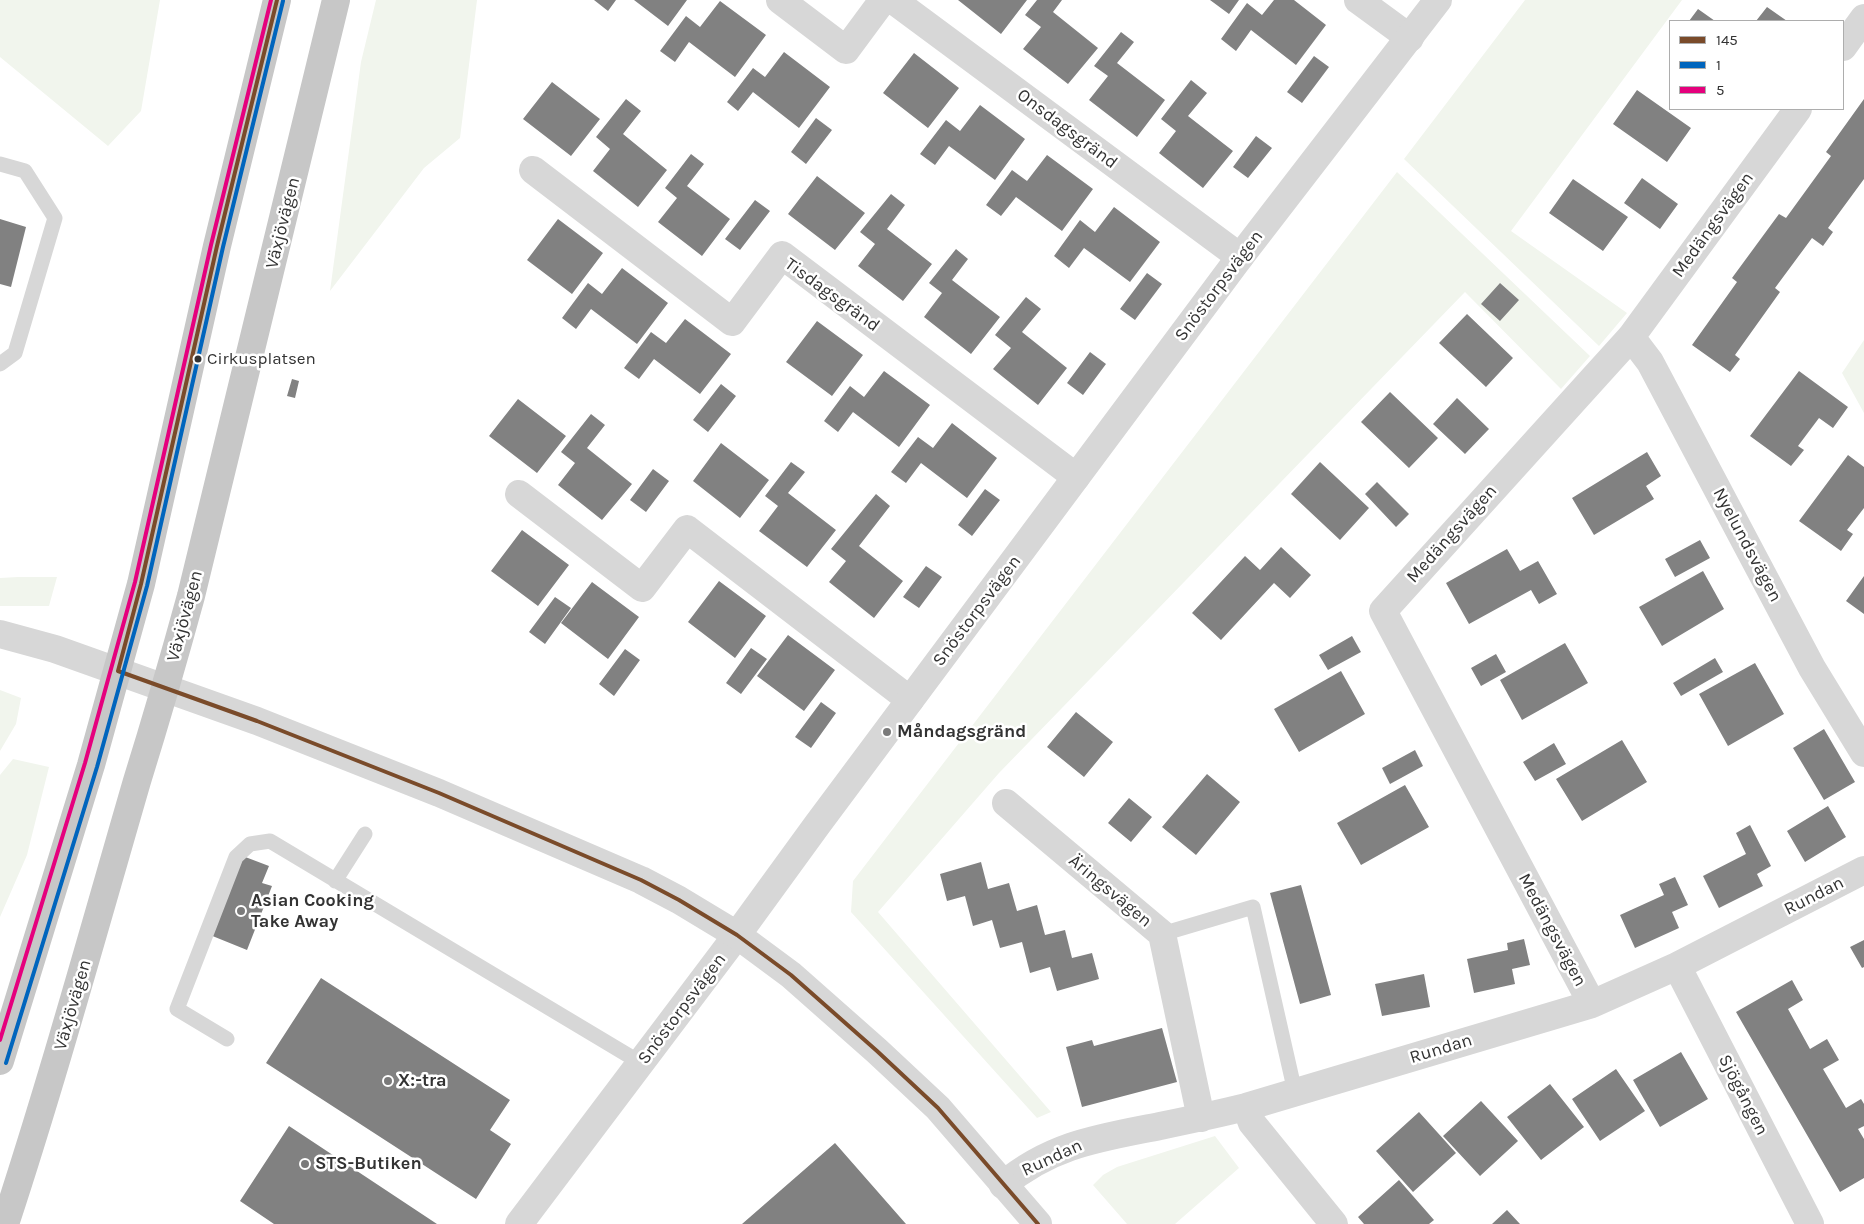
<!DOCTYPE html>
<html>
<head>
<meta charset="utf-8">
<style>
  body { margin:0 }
  #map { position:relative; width:1864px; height:1224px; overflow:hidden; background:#fff; font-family:Karla,sans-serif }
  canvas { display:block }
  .legend { position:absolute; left:1669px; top:20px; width:175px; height:90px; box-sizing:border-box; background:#fff; border:1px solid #adadad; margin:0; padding:6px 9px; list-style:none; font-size:15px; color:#333 }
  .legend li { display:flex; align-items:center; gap:10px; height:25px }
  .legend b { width:25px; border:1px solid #adadad }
</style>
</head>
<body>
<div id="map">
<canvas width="1864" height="1224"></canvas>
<ul class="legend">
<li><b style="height:6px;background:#7a4b2a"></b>145</li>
<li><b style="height:6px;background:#0065bd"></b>1</li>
<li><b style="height:6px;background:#e5007d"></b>5</li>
</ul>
</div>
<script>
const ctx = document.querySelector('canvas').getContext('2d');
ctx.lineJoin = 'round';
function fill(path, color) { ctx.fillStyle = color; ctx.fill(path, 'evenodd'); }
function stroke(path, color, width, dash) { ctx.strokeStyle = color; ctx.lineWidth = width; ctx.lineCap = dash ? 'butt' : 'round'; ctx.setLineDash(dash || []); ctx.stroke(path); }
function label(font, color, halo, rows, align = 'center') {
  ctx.font = font + ' Karla,sans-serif'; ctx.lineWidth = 5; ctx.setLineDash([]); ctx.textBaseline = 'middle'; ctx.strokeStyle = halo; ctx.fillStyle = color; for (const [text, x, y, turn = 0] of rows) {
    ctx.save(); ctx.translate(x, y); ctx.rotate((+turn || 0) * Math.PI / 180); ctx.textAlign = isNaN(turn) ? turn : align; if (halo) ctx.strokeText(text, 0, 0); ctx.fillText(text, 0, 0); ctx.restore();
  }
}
const green = new Path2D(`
  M 0,0 L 160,0 L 141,111 L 108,146 L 0,57 Z
  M 376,0 L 477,0 L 460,138 L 424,168 L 330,291 L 361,62 Z
  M 1525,0 L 1682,0 L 1511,231 L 1627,313 L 1599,346 L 1404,159 Z
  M 1397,172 L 1590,356 L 1561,389 L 1465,292 L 999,773 L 878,912 L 1051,1112 L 1037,1118 L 851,912 L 853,881 Z
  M 1864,340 L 1864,413 L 1842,373 Z
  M 18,577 L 57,577 L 49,606 L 0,606 L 0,578 Z
  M 0,690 L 21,698 L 16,724 L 0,751 Z
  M 13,759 L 49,767 L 27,855 L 0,917 L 0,775 Z
  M 1215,1136 L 1239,1168 L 1175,1224 L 1127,1224 L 1093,1185 L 1103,1175 L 1117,1167 Z`);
const building = new Path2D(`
  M 594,0 L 616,0 L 608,11 Z
  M 634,0 L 687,0 L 668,26 Z
  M 958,0 L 1027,0 L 1001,34 Z
  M 1037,0 L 1062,0 L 1053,12 L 1098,48 L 1068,84 L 1023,49 L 1041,27 L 1025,15 Z
  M 1210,0 L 1239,0 L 1229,14 Z
  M 1274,0 L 1294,0 L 1326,25 L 1296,65 L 1251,30 L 1236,51 L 1221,39 L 1247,3 L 1262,15 Z
  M 720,1 L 766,35 L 735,77 L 689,42 L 675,62 L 660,51 L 686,16 L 700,27 Z
  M 1767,7 L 1787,21 L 1756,21 Z
  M 1698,9 L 1715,21 L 1689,21 Z
  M 1121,32 L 1134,42 L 1117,63 L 1165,100 L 1137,137 L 1089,100 L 1108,76 L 1094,66 Z
  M 784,52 L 830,87 L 799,128 L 753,92 L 738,111 L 727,102 L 753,68 L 765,77 Z
  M 914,53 L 959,88 L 928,128 L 883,93 Z
  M 1314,56 L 1329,67 L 1302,103 L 1287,92 Z
  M 1191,80 L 1207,93 L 1188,116 L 1233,151 L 1203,188 L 1159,153 L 1176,131 L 1161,119 Z
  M 552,82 L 600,119 L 571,156 L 523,119 Z
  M 1637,90 L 1691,128 L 1667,162 L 1613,124 Z
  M 626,99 L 641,111 L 623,134 L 667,170 L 638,207 L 593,171 L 610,149 L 596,137 Z
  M 1864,99 L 1864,179 L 1828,228 L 1833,232 L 1823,246 L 1812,238 L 1775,288 L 1780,292 L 1735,355 L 1740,359 L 1730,372 L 1692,345 L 1737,282 L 1732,278 L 1779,214 L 1786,218 L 1831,156 L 1826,152 Z
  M 980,105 L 1025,139 L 995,180 L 949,146 L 935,165 L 920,154 L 946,120 L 960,131 Z
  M 816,118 L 832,130 L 806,164 L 791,152 Z
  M 1256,136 L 1272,148 L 1248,178 L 1233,167 Z
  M 691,154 L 704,164 L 687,186 L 730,219 L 702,256 L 658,222 L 677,198 L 665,188 Z
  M 1047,155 L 1093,189 L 1062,231 L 1016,197 L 1001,216 L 986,205 L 1012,170 L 1027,181 Z
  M 817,176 L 865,213 L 835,250 L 788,214 Z
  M 1642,178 L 1678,204 L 1660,229 L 1624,203 Z
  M 1573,179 L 1628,217 L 1603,251 L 1549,213 Z
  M 891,194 L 905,205 L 887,229 L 932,264 L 903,301 L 858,266 L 875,244 L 860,232 Z
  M 755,200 L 770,211 L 740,250 L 725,239 Z
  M 1114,207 L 1160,242 L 1130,282 L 1084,248 L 1069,268 L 1054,256 L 1080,220 L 1095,232 Z
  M 0,219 L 26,227 L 11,287 L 0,284 Z
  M 558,219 L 603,253 L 572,294 L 527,260 Z
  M 956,249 L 968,259 L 952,280 L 1000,317 L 971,354 L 924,317 L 942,293 L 929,283 Z
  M 622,268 L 668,303 L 637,344 L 591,309 L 576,329 L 562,318 L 588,283 L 602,294 Z
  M 1147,273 L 1162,284 L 1135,320 L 1120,309 Z
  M 1500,283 L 1519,300 L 1500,321 L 1481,304 Z
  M 1026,297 L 1041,309 L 1022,332 L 1067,368 L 1038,405 L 993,369 L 1011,348 L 995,335 Z
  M 1467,314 L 1513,358 L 1486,387 L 1439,343 Z
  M 685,319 L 731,354 L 700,394 L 654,359 L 639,379 L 624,368 L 651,332 L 666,343 Z
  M 817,321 L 863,355 L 832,396 L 786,362 Z
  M 1090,352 L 1106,364 L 1083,395 L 1067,383 Z
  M 884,371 L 930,405 L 899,447 L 853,412 L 838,432 L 824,421 L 850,386 L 864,397 Z
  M 1799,371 L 1848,407 L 1833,428 L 1819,418 L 1798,446 L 1804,450 L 1791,466 L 1750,436 Z
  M 292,379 L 299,381 L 295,398 L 287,396 Z
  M 721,384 L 736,396 L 708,432 L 693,420 Z
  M 1390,392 L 1438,438 L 1409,468 L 1361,422 Z
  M 1457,398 L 1489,429 L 1465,454 L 1433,424 Z
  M 518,399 L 566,436 L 537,473 L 489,436 Z
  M 591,414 L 605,425 L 587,448 L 632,484 L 602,520 L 558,485 L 575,463 L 561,452 Z
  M 952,423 L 997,458 L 967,498 L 921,463 L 906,483 L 891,472 L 918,437 L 933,448 Z
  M 721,443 L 769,480 L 740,518 L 693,481 Z
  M 1647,452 L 1661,476 L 1646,486 L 1654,499 L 1594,535 L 1572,498 Z
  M 1848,455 L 1864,467 L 1864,508 L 1847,530 L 1853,534 L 1841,551 L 1799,521 Z
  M 791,462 L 805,472 L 788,493 L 836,530 L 807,567 L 759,531 L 778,506 L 765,496 Z
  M 1320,462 L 1369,508 L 1340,540 L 1291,494 Z
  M 653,469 L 669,481 L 646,512 L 630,500 Z
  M 1377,482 L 1409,514 L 1396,527 L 1365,494 Z
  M 985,489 L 1000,500 L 972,536 L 958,525 Z
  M 876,494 L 890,506 L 859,546 L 903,581 L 874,618 L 829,582 L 846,561 L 831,549 Z
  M 522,530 L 569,565 L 538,606 L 491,571 Z
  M 1700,540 L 1710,558 L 1675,577 L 1665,559 Z
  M 1281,547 L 1311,575 L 1290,598 L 1274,583 L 1221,640 L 1192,613 L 1245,556 L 1260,570 Z
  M 1507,549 L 1520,571 L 1538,561 L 1557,594 L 1539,604 L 1531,590 L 1469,624 L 1446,583 Z
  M 926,566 L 942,577 L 919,608 L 903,597 Z
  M 1703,571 L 1724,609 L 1662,646 L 1639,607 Z
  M 1864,576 L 1864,614 L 1846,601 Z
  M 719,581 L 766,616 L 735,658 L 688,622 Z
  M 592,582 L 639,617 L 608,659 L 561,623 Z
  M 555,597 L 571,608 L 545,644 L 529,632 Z
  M 788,635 L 835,670 L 804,711 L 757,676 Z
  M 1352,636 L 1361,652 L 1328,670 L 1319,655 Z
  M 1565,643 L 1588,683 L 1522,720 L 1500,680 Z
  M 751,648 L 767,659 L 741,694 L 726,683 Z
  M 625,649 L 640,660 L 614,696 L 599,684 Z
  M 1496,654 L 1506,672 L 1481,686 L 1471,668 Z
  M 1715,658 L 1723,672 L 1681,696 L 1673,683 Z
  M 1755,663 L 1784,714 L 1728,746 L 1699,694 Z
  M 1341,671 L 1365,714 L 1299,752 L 1274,709 Z
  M 821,702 L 836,713 L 811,748 L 795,737 Z
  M 1076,712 L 1113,742 L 1084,777 L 1047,747 Z
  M 1824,729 L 1855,782 L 1824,800 L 1793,748 Z
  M 1622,740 L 1647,782 L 1582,821 L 1556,779 Z
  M 1554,743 L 1566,764 L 1535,781 L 1523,762 Z
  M 1415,750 L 1423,766 L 1390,784 L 1382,768 Z
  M 1207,774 L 1240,802 L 1196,855 L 1162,827 Z
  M 1405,785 L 1429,827 L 1361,865 L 1337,823 Z
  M 1129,798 L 1152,817 L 1131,842 L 1108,823 Z
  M 1828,806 L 1846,837 L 1805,862 L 1787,831 Z
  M 1750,825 L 1771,866 L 1757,874 L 1763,886 L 1719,908 L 1703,876 L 1746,854 L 1736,833 Z
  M 240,855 L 269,866 L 262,883 L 272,886 L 247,950 L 210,935 Z
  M 981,862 L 988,889 L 1009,883 L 1017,911 L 1037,905 L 1045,935 L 1065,930 L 1072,958 L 1092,953 L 1099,979 L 1057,991 L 1050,967 L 1030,973 L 1022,942 L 1000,948 L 992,920 L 973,926 L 965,896 L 947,901 L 940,874 Z
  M 1675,877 L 1688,905 L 1672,912 L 1679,928 L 1635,948 L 1620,915 L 1664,895 L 1659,884 Z
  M 1301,885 L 1331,995 L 1300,1004 L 1270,893 Z
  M 1524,939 L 1530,965 L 1512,969 L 1515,984 L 1474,993 L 1467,959 L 1508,950 L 1507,943 Z
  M 1864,940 L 1864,967 L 1862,968 L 1850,947 Z
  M 1424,974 L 1430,1007 L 1382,1016 L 1375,984 Z
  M 321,978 L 510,1100 L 490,1130 L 511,1144 L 476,1199 L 266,1063 Z
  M 1792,980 L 1803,1000 L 1788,1009 L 1810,1049 L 1827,1039 L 1839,1060 L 1823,1069 L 1846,1108 L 1861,1099 L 1864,1104 L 1864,1126 L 1858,1129 L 1864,1139 L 1864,1178 L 1840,1192 L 1736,1012 Z
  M 1162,1028 L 1177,1082 L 1082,1107 L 1066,1047 L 1092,1040 L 1094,1046 Z
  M 1681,1052 L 1708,1099 L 1660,1127 L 1633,1080 Z
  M 1616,1069 L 1645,1111 L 1600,1141 L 1572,1099 Z
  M 1550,1084 L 1584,1127 L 1541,1160 L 1507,1117 Z
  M 1481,1101 L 1518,1141 L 1480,1176 L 1443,1136 Z
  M 1419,1112 L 1456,1153 L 1413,1192 L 1376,1151 Z
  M 289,1126 L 437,1224 L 274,1224 L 240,1201 Z
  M 835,1143 L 906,1224 L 742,1224 Z
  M 1399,1180 L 1434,1220 L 1429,1224 L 1364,1224 L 1358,1217 Z
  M 1507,1210 L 1520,1224 L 1492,1224 Z`);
const service = new Path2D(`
  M 0,164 L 25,171 L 55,218 L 15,353 L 0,364
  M 335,881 L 365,834
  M 1162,934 L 1253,907 L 1295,1092
  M 227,1039 L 177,1009 L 236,857 L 250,844 L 270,841 L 641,1063`);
const minor = new Path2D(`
  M 780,0 L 846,50 L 883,0
  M 893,0 L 1240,257
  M 1358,0 L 1410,38
  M 1843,47 L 1864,18
  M 533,170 L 732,322 L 782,255 L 1076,477
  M 1631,337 L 1650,362 L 1812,668 L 1864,753
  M 519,494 L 642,588 L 687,529 L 910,700
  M 1006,803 L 1162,934 L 1201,1118
  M 1677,966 L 1810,1224
  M 1592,1004 L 1383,611 L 1631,337 L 1798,109
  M 1246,1107 L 1252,1123 L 1334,1224
  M 1003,1185 C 1052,1144 1100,1138 1160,1126 C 1189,1120 1218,1114 1246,1107 L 1592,1004 L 1677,966 L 1864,870
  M 519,1224 L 737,935`);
const tertiary = new Path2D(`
  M 0,634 L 55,649 L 257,721 L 439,793 L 641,880 L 679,900 L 737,935 L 791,975 L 877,1051 L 938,1108 L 1038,1224
  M 737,935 L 817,825 L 1240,257 L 1438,0`);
const trunk = new Path2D(`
  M 0,1061 L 91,765 L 141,584 L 217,246 L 277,0
  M 5,1224 C 53,1078 94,929 137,781 C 156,720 174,658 191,596 L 336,0`);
const bus1 = new Path2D(`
  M 277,0 L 217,246 L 141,584 L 118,671 L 257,721 L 439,793 L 641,880 L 679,900 L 737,935 L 791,975 L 877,1051 L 938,1108 L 1038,1224`);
const bus2 = new Path2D(`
  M 6,1063 L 97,767 L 147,586 L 223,247 L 283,1`);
const bus3 = new Path2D(`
  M 0,1040 L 85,763 L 135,582 L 211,245 L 271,0`);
const markers = [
  [198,359,4.5,"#333"],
  [887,732,5,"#7a7a7a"],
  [241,911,5,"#7a7a7a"],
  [388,1081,5,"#7a7a7a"],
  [305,1164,5,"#7a7a7a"]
];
const busNames = [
  ["Cirkusplatsen",207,359]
];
const streetNames = [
  ["Onsdagsgränd",1067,129,37],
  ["Växjövägen",283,223,-76],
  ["Medängsvägen",1713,225,-54],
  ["Snöstorpsvägen",1219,286,-53],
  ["Tisdagsgränd",832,295,36],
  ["Medängsvägen",1452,534,-48],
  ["Nyelundsvägen",1747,545,62],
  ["Snöstorpsvägen",977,611,-53],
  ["Växjövägen",185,616,-75],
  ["Äringsvägen",1110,891,40],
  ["Rundan",1814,896,-27],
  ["Medängsvägen",1552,930,62],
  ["Växjövägen",73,1005,-74],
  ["Snöstorpsvägen",682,1009,-53],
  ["Rundan",1441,1049,-17],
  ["Sjögången",1743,1095,63],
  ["Rundan",1052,1158,-25]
];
const poiNames = [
  ["Måndagsgränd",897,732],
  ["Asian Cooking",251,901],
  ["Take Away",251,922],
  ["X:-tra",398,1081],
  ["STS-Butiken",315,1164]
];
fill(green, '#f1f5ed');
fill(building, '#818181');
stroke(service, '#d7d7d7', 15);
stroke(minor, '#d7d7d7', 28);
stroke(tertiary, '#d7d7d7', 28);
stroke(trunk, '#c7c7c7', 28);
stroke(bus1, '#7a4b2a', 4);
stroke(bus2, '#0065bd', 4);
stroke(bus3, '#e5007d', 4);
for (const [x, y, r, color] of markers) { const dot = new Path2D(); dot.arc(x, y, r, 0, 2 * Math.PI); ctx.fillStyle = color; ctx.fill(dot); stroke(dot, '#fff', 2); }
label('17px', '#333', '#fff', busNames, 'left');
label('18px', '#333', '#fff', streetNames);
label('bold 18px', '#333', '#fff', poiNames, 'left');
</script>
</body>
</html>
